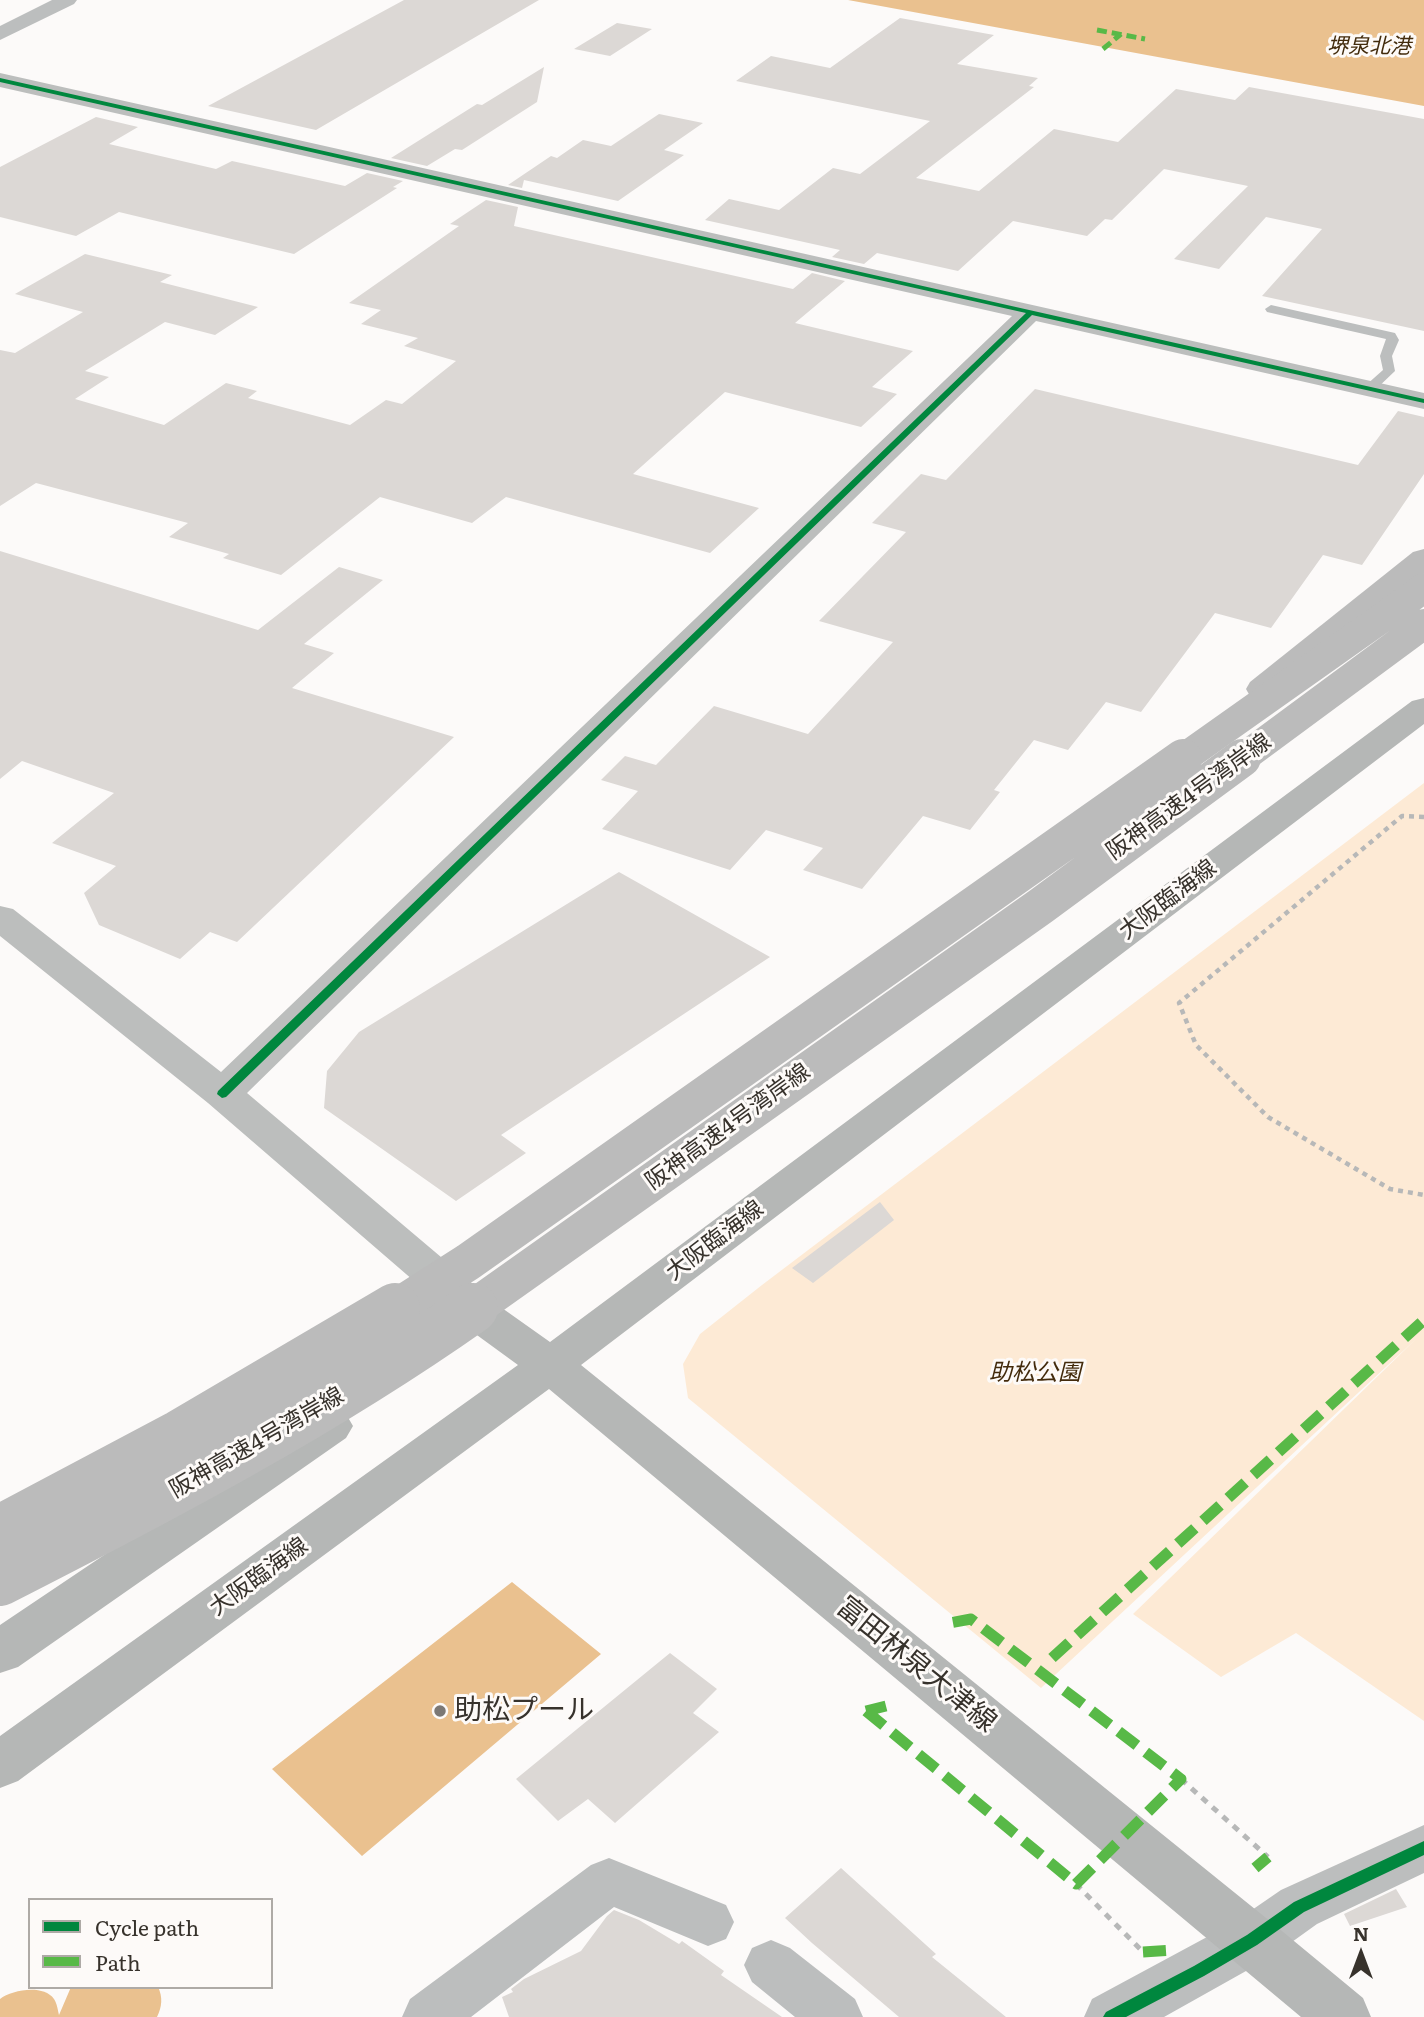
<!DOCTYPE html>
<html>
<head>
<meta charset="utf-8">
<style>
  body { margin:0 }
  #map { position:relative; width:1424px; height:2017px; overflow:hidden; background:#fcfaf9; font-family:Literata,serif }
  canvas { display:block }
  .legend { position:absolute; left:28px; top:1898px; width:245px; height:91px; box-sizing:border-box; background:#fdfaf8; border:2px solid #aeaaa6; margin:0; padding:9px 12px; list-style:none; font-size:21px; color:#37322c }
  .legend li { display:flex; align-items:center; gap:14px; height:35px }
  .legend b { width:35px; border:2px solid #aeaaa6 }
  .north { position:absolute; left:1326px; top:1919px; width:70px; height:70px; -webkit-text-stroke:5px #fdfaf8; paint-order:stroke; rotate:0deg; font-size:19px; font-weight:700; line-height:28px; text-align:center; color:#37322c }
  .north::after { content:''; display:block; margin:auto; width:24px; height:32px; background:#37322c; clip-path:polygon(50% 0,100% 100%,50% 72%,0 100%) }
</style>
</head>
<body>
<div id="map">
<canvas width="1424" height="2017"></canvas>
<ul class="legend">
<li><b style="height:9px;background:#00873e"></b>Cycle path</li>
<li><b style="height:9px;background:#58b947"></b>Path</li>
</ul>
<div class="north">N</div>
</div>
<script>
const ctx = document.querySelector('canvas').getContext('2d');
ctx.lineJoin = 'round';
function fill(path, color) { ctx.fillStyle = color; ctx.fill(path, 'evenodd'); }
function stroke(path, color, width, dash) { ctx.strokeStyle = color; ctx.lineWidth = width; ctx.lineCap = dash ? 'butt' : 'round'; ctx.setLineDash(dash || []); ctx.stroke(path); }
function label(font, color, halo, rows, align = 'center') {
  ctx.font = font + ' Literata,"Noto Sans JP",serif'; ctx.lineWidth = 6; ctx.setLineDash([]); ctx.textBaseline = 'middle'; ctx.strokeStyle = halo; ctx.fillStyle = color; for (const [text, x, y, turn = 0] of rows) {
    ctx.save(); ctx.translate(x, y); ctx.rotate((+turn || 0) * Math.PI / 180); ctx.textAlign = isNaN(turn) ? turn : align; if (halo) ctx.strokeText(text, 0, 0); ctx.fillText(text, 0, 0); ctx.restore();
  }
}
const green = new Path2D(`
  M 1424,783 L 1424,1721 L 1296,1633 L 1221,1677 L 1133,1614 L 1416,1339 L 1041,1688 L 688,1398 L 683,1364 L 700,1334 L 762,1285 Z`);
const water = new Path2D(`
  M 848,0 L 1424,0 L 1424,106 Z
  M 512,1582 L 601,1654 L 362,1856 L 272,1769 Z
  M 71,1987 L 158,1987 C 163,1997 162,2007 157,2017 L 0,2017 L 0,1999 C 12,1990 43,1984 54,1999 C 57,2003 58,2011 59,2015 Z`);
const building = new Path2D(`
  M 404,0 L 539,0 L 316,130 L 208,106 Z
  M 900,18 L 994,35 L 957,64 L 1038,78 L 1029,86 L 1034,87 L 916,178 L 979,191 L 1054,129 L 1118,142 L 1176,89 L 1235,100 L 1249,87 L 1424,119 L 1424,331 L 1262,296 L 1322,229 L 1266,217 L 1219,269 L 1174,259 L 1248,186 L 1164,169 L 1112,220 L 1105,219 L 1087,236 L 1013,221 L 958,271 L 877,253 L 864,264 L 832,257 L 840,250 L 705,220 L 729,199 L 779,210 L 833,168 L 860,174 L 930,121 L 736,81 L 771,56 L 830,68 Z
  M 617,23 L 652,29 L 610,56 L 574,49 Z
  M 544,67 L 537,102 L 462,150 L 455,149 L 427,166 L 391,158 L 477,104 L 482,105 Z
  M 659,114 L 703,123 L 664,150 L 684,155 L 618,201 L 524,180 L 522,188 L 508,185 L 551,156 L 557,158 L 583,140 L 611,146 Z
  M 96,117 L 138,127 L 109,144 L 216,169 L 232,161 L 345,186 L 367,173 L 403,181 L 393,187 L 397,188 L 294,254 L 119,212 L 76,236 L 0,217 L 0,167 Z
  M 486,200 L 518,207 L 514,226 L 793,289 L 812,273 L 845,281 L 795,323 L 913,351 L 872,387 L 897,394 L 861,427 L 725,392 L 633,474 L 759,508 L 710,553 L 506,497 L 472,523 L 380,497 L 281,575 L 223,558 L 229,554 L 169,537 L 188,523 L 36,483 L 0,506 L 0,350 L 15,353 L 83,312 L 15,294 L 85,254 L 172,275 L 160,282 L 258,307 L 215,335 L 165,322 L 85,371 L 109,377 L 75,399 L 164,425 L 226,383 L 257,391 L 248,398 L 350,425 L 386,400 L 402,404 L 456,361 L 404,346 L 418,338 L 361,324 L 381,310 L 349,303 L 459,226 L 450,224 Z
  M 1035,389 L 1358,465 L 1398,411 L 1424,417 L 1424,474 L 1362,565 L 1323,555 L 1271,628 L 1215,613 L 1141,712 L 1106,702 L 1068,750 L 1034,740 L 994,790 L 1000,792 L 970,830 L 923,816 L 862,889 L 803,870 L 823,848 L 766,830 L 730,870 L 602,829 L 638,791 L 601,780 L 625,756 L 656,765 L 714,706 L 808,734 L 893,642 L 819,621 L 906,532 L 872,523 L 921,474 L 946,480 Z
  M 0,551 L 258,630 L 339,567 L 383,580 L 304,644 L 334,653 L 292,688 L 454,737 L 237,942 L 210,932 L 180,959 L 99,925 L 84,893 L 116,866 L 52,843 L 114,793 L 22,761 L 0,779 Z
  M 619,872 L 770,957 L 501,1135 L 526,1153 L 456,1201 L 324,1108 L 327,1071 L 359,1032 Z
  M 880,1202 L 894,1220 L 813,1283 L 792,1268 Z
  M 670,1653 L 717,1689 L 693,1713 L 719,1732 L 615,1823 L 588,1799 L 558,1821 L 516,1779 Z
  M 841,1868 L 936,1954 L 932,1957 L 1006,2017 L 899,2017 L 812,1943 L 785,1918 Z
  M 1396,1889 L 1407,1907 L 1350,1926 L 1344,1914 Z
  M 614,1910 L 639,1920 L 679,1944 L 682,1941 L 724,1971 L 721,1975 L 782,2017 L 509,2017 L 502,1997 L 513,1992 L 511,1989 L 524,1979 L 581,1951 L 607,1916 Z`);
const pathFar1 = new Path2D(`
  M 1424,817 L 1402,816 L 1179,1003 L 1196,1045 L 1268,1117 L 1390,1189 L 1424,1195`);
const path = new Path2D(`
  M 1181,1779 L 1268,1857
  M 1076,1884 L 1143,1952`);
const lane = new Path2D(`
  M 1271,305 L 1395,333 L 1399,340 L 1392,356 L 1395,371 L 1373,392 L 1365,392 L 1365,386 L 1383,370 L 1380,356 L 1386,339 L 1267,312 L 1265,309 Z`);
const street = new Path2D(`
  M 52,0 L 77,0 L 74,4 L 0,40 L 0,26 Z
  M 1424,1825 L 1424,1873 L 1317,1924 L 1271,1957 L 1164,2017 L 1084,2017 L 1092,1999 L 1233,1923 L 1281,1890 Z
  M 609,1858 L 726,1905 L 734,1922 L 726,1939 L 708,1946 L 614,1907 L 471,2017 L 402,2017 L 410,1999 L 591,1865 Z
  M 771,1940 L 790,1948 L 855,1999 L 863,2017 L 795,2017 L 752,1982 L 744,1965 L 752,1948 Z`);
const secondary = new Path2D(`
  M 0,73 L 1424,393 L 1424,409 L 1036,321 L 247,1093 L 480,1290 L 487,1301 L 480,1312 L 465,1317 L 450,1312 L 208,1103 L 0,936 L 0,906 L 13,909 L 221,1072 L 1012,316 L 0,87 Z`);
const primary = new Path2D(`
  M 1424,698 L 1424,724 L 581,1365 L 1271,1922 L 1363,1998 L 1371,2017 L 1301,2017 L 549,1389 L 18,1781 L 0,1788 L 0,1736 L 518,1365 L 470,1330 L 464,1319 L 470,1308 L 486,1303 L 502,1308 L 550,1342 L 1412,701 Z
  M 330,1408 L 346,1414 L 353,1426 L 346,1438 L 18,1667 L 0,1673 L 0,1625 L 314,1414 Z`);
const highway = new Path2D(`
  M 1424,549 L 1424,573 L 1274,696 L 1262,699 L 1250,696 L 1246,689 L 1250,682 L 1413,552 Z`);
const highwayBridgeFar2 = new Path2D(`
  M 1181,760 L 1424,588
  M 1240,760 L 1424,624`);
const highwayBridgeFar1 = new Path2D(`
  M 393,1310 L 468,1262 L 1183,758
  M 471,1310 L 1041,906 L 1242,758`);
const highwayBridge = new Path2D(`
  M 0,1530 L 179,1435 L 395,1308
  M 0,1581 C 163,1498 324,1413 473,1308`);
const quietFar1 = new Path2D(`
  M 1097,30 L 1145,39
  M 1103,49 L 1121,34`);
const quiet = new Path2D(`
  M 1052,1658 L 1424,1320
  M 866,1711 L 1076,1884 L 1181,1779 L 971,1619 L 949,1623
  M 866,1711 L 886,1706
  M 1255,1868 L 1268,1857
  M 1143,1952 L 1174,1950`);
const cycleway = new Path2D(`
  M 0,78 L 1424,399 L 1424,403 L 1032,315 L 226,1097 L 222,1098 L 217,1094 L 218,1091 L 1026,313 L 0,82 Z
  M 1424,1841 L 1424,1855 L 1304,1912 L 1257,1945 L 1204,1976 L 1126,2017 L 1103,2017 L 1106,2012 L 1194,1966 L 1247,1935 L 1294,1902 Z`);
const markers = [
  [440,1711,7,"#7c7874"]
];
const farWaternames = [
  ["堺泉北港",1369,47]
];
const streetNames = [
  ["阪神高速4号湾岸線",1189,797,-36],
  ["大阪臨海線",1168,900,-37],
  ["阪神高速4号湾岸線",728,1127,-36],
  ["大阪臨海線",715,1241,-37],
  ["阪神高速4号湾岸線",257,1443,-30],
  ["大阪臨海線",259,1577,-36]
];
const parkNames = [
  ["助松公園",1035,1373]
];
const nearStreetnames = [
  ["富田林泉大津線",916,1665,39]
];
const nearPoinames = [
  ["助松プール",454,1711]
];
fill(green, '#fdead5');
fill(water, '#eac18f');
fill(building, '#dcd8d5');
stroke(pathFar1, '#b7b8b8', 4.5, [5, 5]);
stroke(path, '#b7b8b8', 5, [7, 7]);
fill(lane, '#bcbebe');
fill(street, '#bcbebe');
fill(secondary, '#bcbebd');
fill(primary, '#b5b7b6');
fill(highway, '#bbb');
stroke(highwayBridgeFar2, '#bbb', 30);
stroke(highwayBridgeFar1, '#bbb', 38);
stroke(highwayBridge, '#bbb', 50);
stroke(quietFar1, '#58b947', 5, [10, 5]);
stroke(quiet, '#58b947', 11, [23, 11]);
fill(cycleway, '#00873e');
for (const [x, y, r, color] of markers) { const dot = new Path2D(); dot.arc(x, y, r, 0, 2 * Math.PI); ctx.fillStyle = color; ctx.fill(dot); stroke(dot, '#fdfaf8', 2.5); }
label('italic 21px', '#422b0c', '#fdfaf8', farWaternames);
label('23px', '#37322c', '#fdfaf8', streetNames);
label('italic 23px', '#432b0c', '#fdfaf8', parkNames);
label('28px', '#37322c', '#fdfaf8', nearStreetnames);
label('28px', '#37322c', '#fdfaf8', nearPoinames, 'left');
</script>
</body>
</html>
